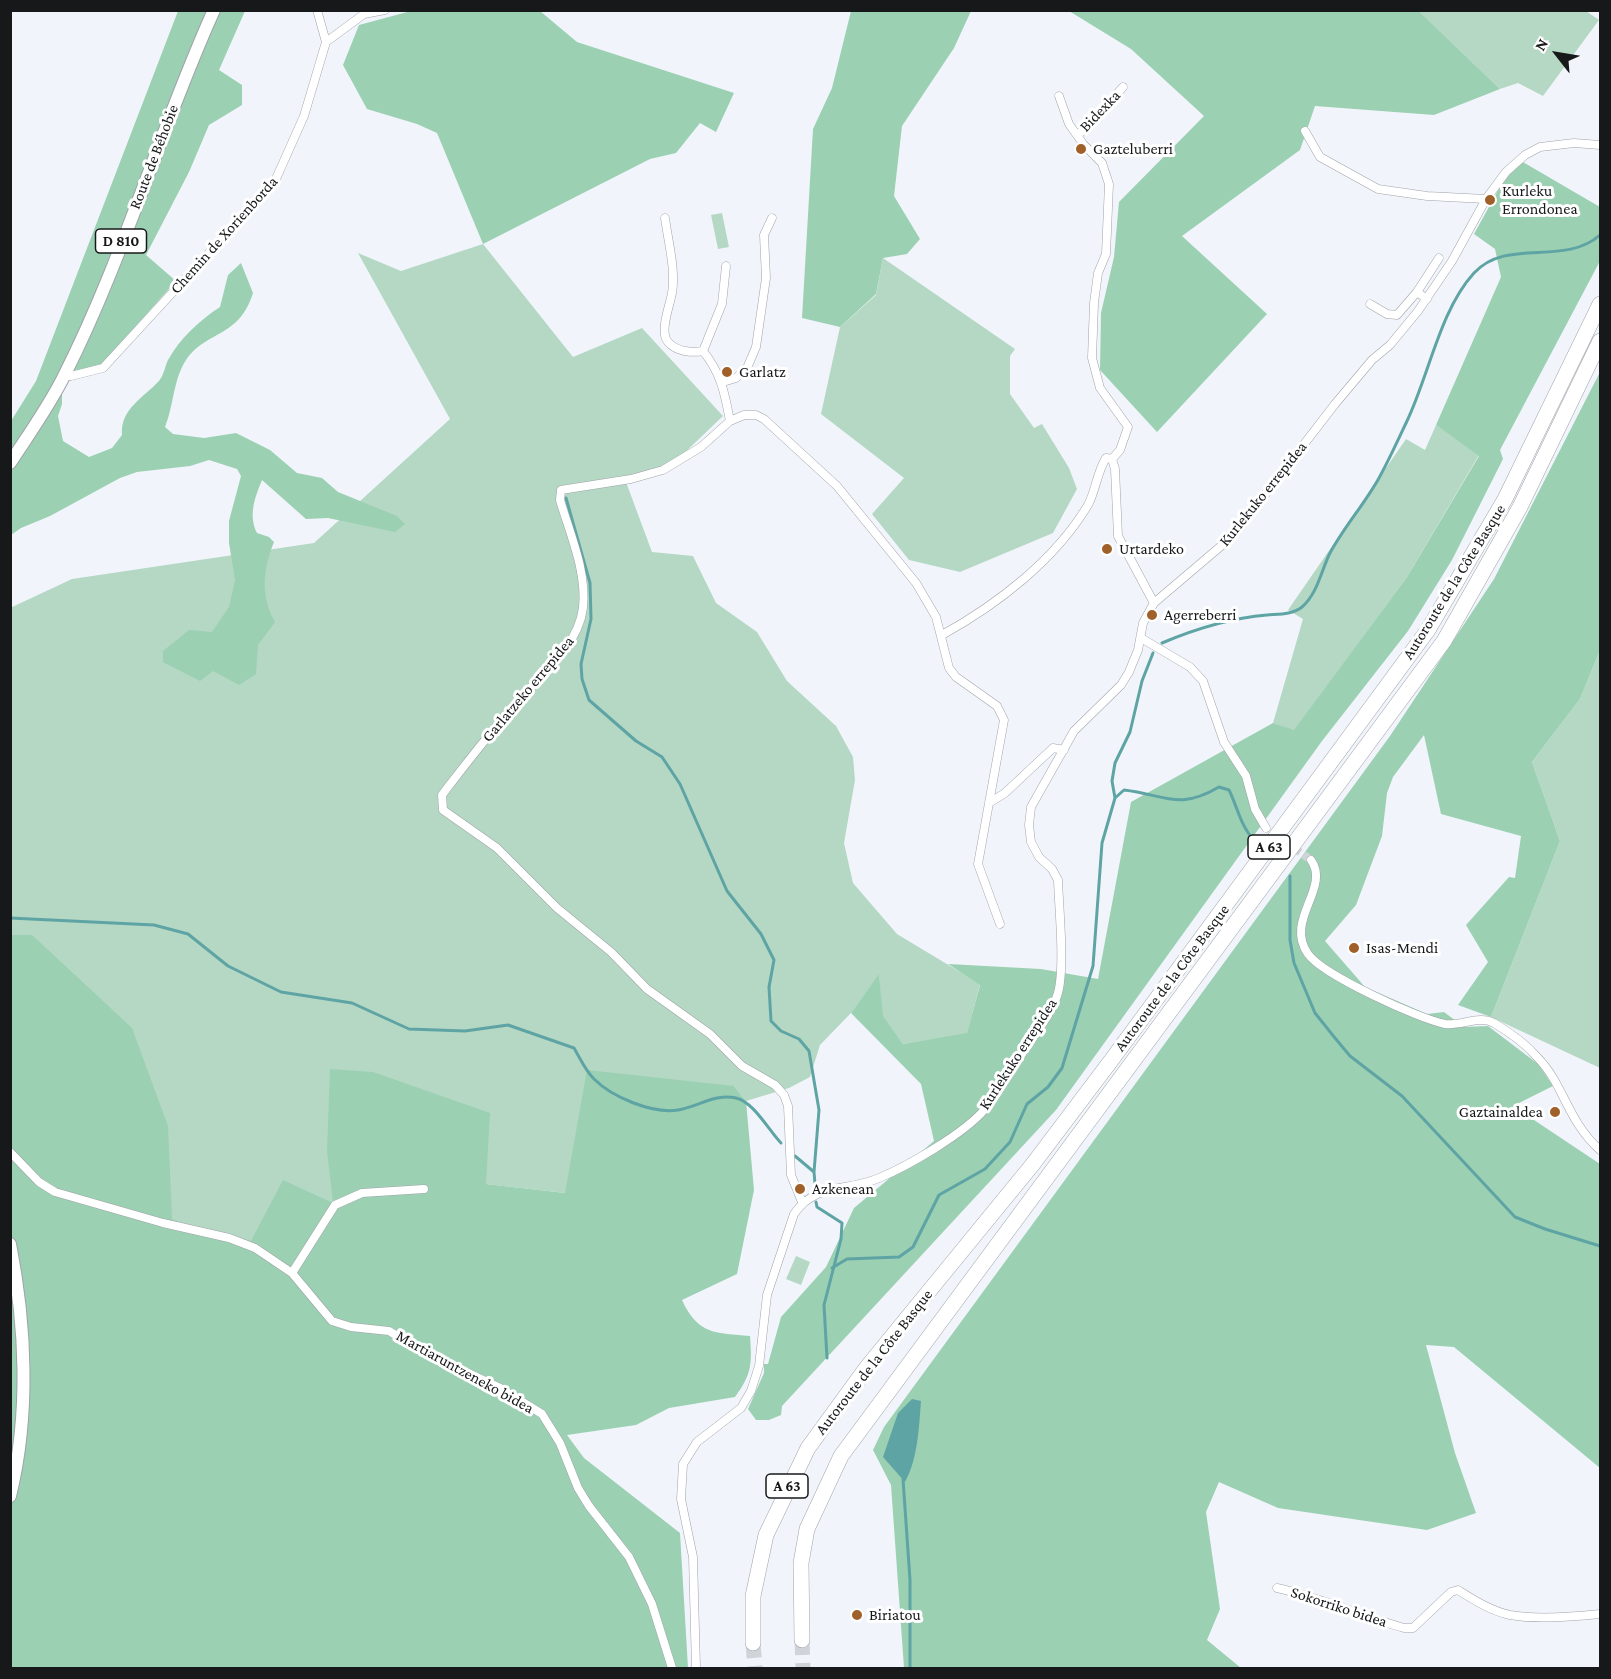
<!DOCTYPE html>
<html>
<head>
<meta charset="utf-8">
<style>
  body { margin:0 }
  #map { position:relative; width:1611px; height:1679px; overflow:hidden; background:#f1f5fb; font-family:"Crimson Pro",serif }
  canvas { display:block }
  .frame { position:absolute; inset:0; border:12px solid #17181a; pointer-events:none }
  .north { position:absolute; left:1527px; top:24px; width:60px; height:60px; -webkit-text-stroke:4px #fff; paint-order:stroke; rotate:301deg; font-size:16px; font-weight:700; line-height:24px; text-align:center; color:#17181a }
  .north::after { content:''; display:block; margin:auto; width:21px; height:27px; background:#17181a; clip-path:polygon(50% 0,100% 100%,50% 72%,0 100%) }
</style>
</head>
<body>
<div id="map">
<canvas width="1611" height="1679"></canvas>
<div class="frame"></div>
<div class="north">N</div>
</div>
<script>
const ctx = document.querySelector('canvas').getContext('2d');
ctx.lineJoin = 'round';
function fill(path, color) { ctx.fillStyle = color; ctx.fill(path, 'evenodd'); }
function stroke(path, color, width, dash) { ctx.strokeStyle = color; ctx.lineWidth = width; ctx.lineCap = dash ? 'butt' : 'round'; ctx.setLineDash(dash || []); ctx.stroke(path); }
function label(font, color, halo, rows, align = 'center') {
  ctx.font = font + ' "Crimson Pro",serif'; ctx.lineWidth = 6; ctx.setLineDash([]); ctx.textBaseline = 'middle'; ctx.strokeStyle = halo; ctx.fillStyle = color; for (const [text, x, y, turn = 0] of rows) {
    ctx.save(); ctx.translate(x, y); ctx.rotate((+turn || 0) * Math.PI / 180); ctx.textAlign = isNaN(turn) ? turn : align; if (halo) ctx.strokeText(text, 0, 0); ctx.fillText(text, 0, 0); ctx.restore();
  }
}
const green = new Path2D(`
  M 1419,11 L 1586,11 L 1599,20 L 1543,96 L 1518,83 L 1500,89 Z
  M 722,213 L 729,247 L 718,249 L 711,215 Z
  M 483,244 L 573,357 L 642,328 L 723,416 L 677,460 L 626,482 L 652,552 L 693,556 L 716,603 L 757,632 L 787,681 L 836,726 L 853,757 L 855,780 L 844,843 L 853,883 L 897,934 L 980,984 L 967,1034 L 903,1044 L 882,1016 L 879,975 L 851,1013 L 820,1045 L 810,1077 L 789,1088 L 746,1101 L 734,1086 L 565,1193 L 486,1184 L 262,1309 L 11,1282 L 10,608 L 72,579 L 314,543 L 450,419 L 358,253 L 401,271 Z
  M 883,258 L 1015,349 L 1010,356 L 1010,394 L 1034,428 L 1042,424 L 1069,468 L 1077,489 L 1053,533 L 960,572 L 909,560 L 872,514 L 904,478 L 821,414 L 840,327 L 876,295 Z
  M 1436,425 L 1479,455 L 1407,577 L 1294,731 L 1273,723 L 1303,619 L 1288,610 L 1406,439 L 1425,450 Z
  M 1600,650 L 1600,1068 L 1491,1017 L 1560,841 L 1532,762 L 1580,699 Z
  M 796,1256 L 810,1262 L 801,1285 L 786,1279 Z`);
const forest = new Path2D(`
  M 178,11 L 245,11 L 219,70 L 242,85 L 242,105 L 209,125 L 189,172 L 146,255 L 176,281 L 102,364 L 62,377 L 62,404 L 58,416 L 63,441 L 89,457 L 112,448 L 122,435 C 120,409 143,398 159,381 C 164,375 165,366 168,360 C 180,338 200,320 220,307 L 228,275 L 241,263 L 253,293 C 239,338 207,330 186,360 C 173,380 174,405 165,427 L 173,434 L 204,438 L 236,433 L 270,450 L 297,473 L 322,478 L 338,492 L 397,516 L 405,524 L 395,532 L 328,518 L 306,519 L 262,480 C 255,497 248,515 257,533 L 269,537 L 274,542 C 263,569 260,596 275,622 L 258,645 L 256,674 L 239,685 L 213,671 L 200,681 L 163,662 L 163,651 L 189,630 L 212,632 L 229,607 L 235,580 L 229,543 L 229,521 L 241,476 L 237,469 L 209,460 L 190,466 L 137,472 L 120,478 L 50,516 L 21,528 L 11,535 L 11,421 L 36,381 Z
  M 411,11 L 540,11 L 577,42 L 734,93 L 716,132 L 700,123 L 676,153 L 650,159 L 483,244 L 437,133 L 417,124 L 367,109 L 343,65 L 359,25 Z
  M 851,11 L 971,11 L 954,48 L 902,126 L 894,196 L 920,239 L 907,254 L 883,258 L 876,294 L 840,327 L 802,318 L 813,129 L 832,88 Z
  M 1069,11 L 1419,11 L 1500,89 L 1434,115 L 1315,106 L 1300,150 L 1182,236 L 1267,314 L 1157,432 L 1100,370 L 1101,313 L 1114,257 L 1119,202 L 1204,116 L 1131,49 Z
  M 1516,158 L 1600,207 L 1600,261 L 1500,450 L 1503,459 L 1452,560 L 1408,631 L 1322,741 L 1056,1110 L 782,1406 L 781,1415 L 769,1420 L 756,1420 L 748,1409 L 764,1373 L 764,1364 L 768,1364 L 781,1317 L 826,1267 L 854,1208 L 934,1141 L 921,1084 L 851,1013 L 879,974 L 883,1016 L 903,1044 L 967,1033 L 980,985 L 948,964 L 1041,969 L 1098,979 L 1131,802 L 1273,723 L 1294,730 L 1407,577 L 1479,456 L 1436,425 L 1501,277 L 1495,249 L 1474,234 Z
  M 1600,372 L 1600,650 L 1580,699 L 1532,762 L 1560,841 L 1491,1017 L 1458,1005 L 1488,962 L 1466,925 L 1509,877 L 1515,878 L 1521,836 L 1441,814 L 1424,735 L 1393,777 L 1387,793 L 1382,836 L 1356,905 L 1325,941 L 1365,987 L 1427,1014 L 1444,1012 L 1464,1027 L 1488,1026 L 1538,1064 L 1553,1086 L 1513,1106 L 1600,1164 L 1600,1468 L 1454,1347 L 1426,1345 L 1455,1453 L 1476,1513 L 1427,1530 L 1278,1508 L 1219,1482 L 1206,1512 L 1220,1609 L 1207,1640 L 1241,1668 L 904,1668 L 891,1485 L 873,1450 L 884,1427 L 1390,736 L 1494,579 Z
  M 10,935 L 32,935 L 132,1028 L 168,1126 L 172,1219 L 188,1226 L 251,1241 L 283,1180 L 333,1203 L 327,1151 L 330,1069 L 373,1072 L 490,1113 L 486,1184 L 565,1193 L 587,1070 L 734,1086 L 746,1101 L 754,1190 L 737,1274 L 682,1300 C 698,1335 716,1333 750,1336 C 752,1364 752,1374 735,1397 L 669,1408 L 636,1425 L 567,1435 L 584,1458 L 680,1533 L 688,1668 L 11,1668 Z`);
const water = new Path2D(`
  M 912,1399 L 921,1401 C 919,1427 918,1459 905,1482 L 883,1457 L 898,1413 Z`);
const stream = new Path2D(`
  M 566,498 L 590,583 L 591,619 L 581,664 L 582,679 L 589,700 L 636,741 L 662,757 L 680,784 L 727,891 L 761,934 L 774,960 L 769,987 L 771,1021 L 781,1031 L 799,1039 L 809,1051 L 819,1110 L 814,1172
  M 1162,643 C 1195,629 1230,618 1267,615 C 1278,614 1292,615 1302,607 C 1317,594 1321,572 1329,555 C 1343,528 1364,505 1379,478 C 1389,460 1398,440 1407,421 C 1429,375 1440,310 1474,273 C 1507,237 1564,267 1600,235
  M 1115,798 L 1112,781 L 1115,763 L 1130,732 L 1142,681 L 1153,653
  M 1290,876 L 1290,940 L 1294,963 L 1315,1013 L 1335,1038 L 1350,1056 L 1402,1096 L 1515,1217 L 1545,1229 L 1600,1246
  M 10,918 L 154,925 L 188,934 L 228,966 L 281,992 L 352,1003 L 409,1029 L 465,1031 L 508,1025 L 574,1048 C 580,1058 585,1070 594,1079 C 612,1097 652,1114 678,1110 C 697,1107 716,1093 736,1098 C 754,1102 769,1131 781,1143
  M 795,1156 L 814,1172 L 815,1184
  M 816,1202 L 817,1207 L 842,1223 L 841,1239 L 824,1305 L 827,1358
  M 832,1268 L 847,1259 L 899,1257 L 913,1247 L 939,1195 L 985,1169 L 1010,1142 L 1027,1104 L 1048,1087 L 1062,1068 L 1093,966 L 1102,843 L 1115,798 L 1124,790 C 1166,795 1178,811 1219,787 L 1229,790 C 1237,806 1241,827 1254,840
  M 903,1479 L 910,1580 L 910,1668`);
const minorTunnel = new Path2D(`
  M 1274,834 L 1311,860`);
const motorwayTunnel = new Path2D(`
  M 802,1640 L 803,1668
  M 753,1643 L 755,1668`);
const minor = new Path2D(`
  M 326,42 L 364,14 L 385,10
  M 1059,96 L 1069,124 L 1084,145 L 1102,163 L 1109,184 L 1106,254 L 1098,273 L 1094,303 L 1092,358 L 1100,388 L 1128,427 L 1120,450 L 1112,459
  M 1305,131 L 1320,157 L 1378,189 L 1427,196 L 1486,199
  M 1077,135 L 1089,126 L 1123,87
  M 665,218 C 668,241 676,270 672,293 C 670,305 659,332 668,342 C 677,352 692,353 703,351 C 721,373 725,394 730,421
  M 1427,299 L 1417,292 L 1439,258
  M 1370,304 L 1387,314 L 1397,315 L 1417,292
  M 703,351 L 722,304 L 726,266
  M 64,375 L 71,376 L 103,368 L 275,181 L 304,116 L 326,42 L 317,10
  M 723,382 L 736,378 L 747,368 L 756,347 L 766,278 L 764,235 L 772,218
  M 1112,459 L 1115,469 L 1118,536 L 1154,603
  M 942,635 C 998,604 1055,560 1088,505 C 1096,490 1097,472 1106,458 L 1112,459
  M 1141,638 L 1190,667 L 1203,681 L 1224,742 L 1246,776 L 1255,809 L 1266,828
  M 989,803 L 1005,793 L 1053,748 L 1064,750
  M 1311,860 C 1331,888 1284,920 1308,954 C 1323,975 1419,1019 1445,1024 C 1462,1026 1479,1015 1494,1023 C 1509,1032 1526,1044 1537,1057 C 1564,1084 1567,1121 1600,1150
  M 10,1152 L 39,1182 L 55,1192 L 163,1223 L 229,1238 L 255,1248 L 292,1273 L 332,1321 L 351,1327 L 389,1331 L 431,1356 L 500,1388 L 542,1414 L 560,1443 L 578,1488 L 589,1506 L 629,1557 L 652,1604 L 672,1668
  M 802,1202 L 791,1175 L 788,1106 L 784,1095 L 775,1085 L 742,1066 L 710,1034 L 647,989 L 611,952 L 557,908 L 497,848 L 443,810 L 442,795 L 448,787 C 468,761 488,736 509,711 C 534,681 578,649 583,608 C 587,572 570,534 560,500 L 561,490 L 631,479 L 663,470 L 701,447 L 730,421 L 744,415 L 756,415 L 764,419 L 837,486 L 916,583 L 936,617 L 949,668 L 956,677 L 997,706 L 1004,720 L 978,864 L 1000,924
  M 292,1273 L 335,1205 L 362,1193 L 424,1189
  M 1277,1588 C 1321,1598 1361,1616 1404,1628 L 1413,1628 L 1451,1592 L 1458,1590 C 1474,1600 1491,1611 1510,1615 C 1538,1620 1572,1617 1600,1614
  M 696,1668 L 693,1557 L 681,1499 L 683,1464 L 697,1442 L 741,1408 L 751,1391 L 759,1366 L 767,1295 L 794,1214 C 816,1182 847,1192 879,1178 C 908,1166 965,1133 985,1109 C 1000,1091 1012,1068 1026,1048 C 1037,1031 1052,1013 1058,993 C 1065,967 1059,909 1058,880 L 1052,869 L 1039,857 L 1031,842 L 1029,825 L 1031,807 L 1074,731 L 1121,685 L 1129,672 L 1138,650 L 1143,623 L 1154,603 L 1234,535 L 1335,404 L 1372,360 L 1390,345 L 1418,311 L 1452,261 L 1486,199 L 1506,172 L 1525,155 L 1540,147 L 1574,143 L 1600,145`);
const primary = new Path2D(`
  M 10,463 C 29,434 50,405 65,374 C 124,257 160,129 214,10
  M 10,1244 C 26,1325 30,1415 10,1496`);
const motorway = new Path2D(`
  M 802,1640 L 801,1563 L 807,1529 L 841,1456 L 1444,641 L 1520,507 L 1600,341
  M 753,1643 L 753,1596 L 766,1535 L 808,1448 L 867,1367 L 1033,1164 L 1113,1058 L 1428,630 L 1505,499 L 1600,304`);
const markers = [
  [1081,149,6,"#a06029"],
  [1490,200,6,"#a06029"],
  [727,372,6,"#a06029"],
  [1107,549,6,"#a06029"],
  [1152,615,6,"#a06029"],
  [1354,948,6,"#a06029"],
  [1555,1112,6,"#a06029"],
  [800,1189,6,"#a06029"],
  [857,1615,6,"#a06029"]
];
const shields = [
  [121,241,51],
  [1269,847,42],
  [787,1486,42]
];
const shieldNames = [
  ["D 810",121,241],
  ["A 63",1269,847],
  ["A 63",787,1486]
];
const streetNames = [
  ["Bidexka",1100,111,-46],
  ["Route de Béhobie",154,157,-69],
  ["Chemin de Xorienborda",224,235,-48],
  ["Kurlekuko errepidea",1263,494,-51],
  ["Autoroute de la Côte Basque",1454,582,-58],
  ["Garlatzeko errepidea",528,689,-50],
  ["Autoroute de la Côte Basque",1172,978,-53],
  ["Kurlekuko errepidea",1018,1054,-57],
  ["Autoroute de la Côte Basque",874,1362,-52],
  ["Martiaruntzeneko bidea",465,1372,29],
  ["Sokorriko bidea",1339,1607,18]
];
const poiNames = [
  ["Gazteluberri",1093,149],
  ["Kurleku",1502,191],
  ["Errondonea",1502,209],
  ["Garlatz",739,372],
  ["Urtardeko",1119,549],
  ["Agerreberri",1164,615],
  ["Isas-Mendi",1366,948],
  ["Gaztainaldea",1543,1112,"right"],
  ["Azkenean",812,1189],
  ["Biriatou",869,1615]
];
fill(green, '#b5d8c4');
fill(forest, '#9bd0b3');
fill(water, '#5fa4a4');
stroke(stream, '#5fa4a4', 3);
stroke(minorTunnel, '#d0d4d9', 8, [8, 4]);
stroke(motorwayTunnel, '#d0d4d9', 15, [15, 8]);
stroke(minor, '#9fa3a8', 9);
stroke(primary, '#9fa3a8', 14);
stroke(motorway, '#9fa3a8', 16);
stroke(minor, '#fff', 8);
stroke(primary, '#fff', 12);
stroke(motorway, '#fff', 15);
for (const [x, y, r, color] of markers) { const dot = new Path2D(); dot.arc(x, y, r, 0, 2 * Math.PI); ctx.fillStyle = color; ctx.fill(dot); stroke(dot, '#fff', 2); }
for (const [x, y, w] of shields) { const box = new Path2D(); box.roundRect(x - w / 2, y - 12, w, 24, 4.5); ctx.fillStyle = '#fff'; ctx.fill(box); stroke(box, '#17181a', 1.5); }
label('bold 15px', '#17181a', null, shieldNames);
label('16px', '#17181a', '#fff', streetNames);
label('16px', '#17181a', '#fff', poiNames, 'left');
</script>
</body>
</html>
